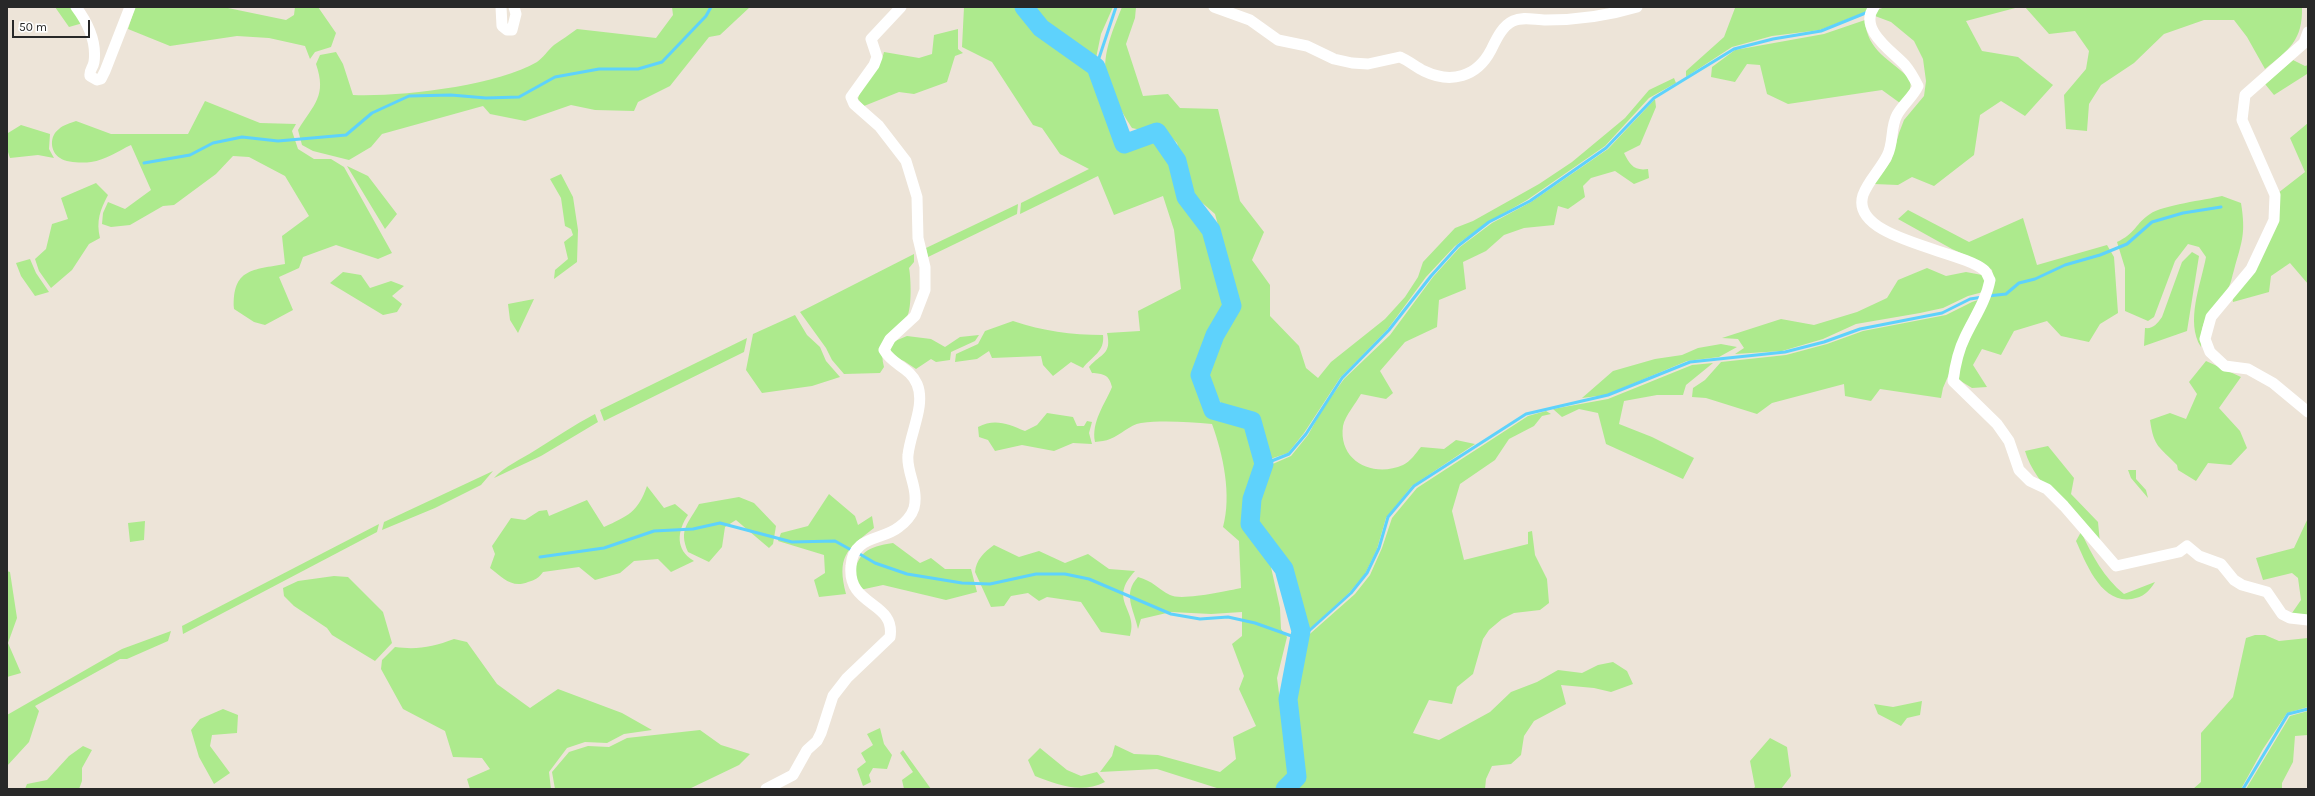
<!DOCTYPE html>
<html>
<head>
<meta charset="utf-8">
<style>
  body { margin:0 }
  #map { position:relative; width:2315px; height:796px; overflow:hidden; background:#ede4d8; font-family:Karla,sans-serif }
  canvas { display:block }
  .frame { position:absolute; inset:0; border:8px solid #282828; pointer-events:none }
  .scale { position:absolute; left:12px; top:20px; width:78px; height:18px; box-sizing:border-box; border:2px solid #282828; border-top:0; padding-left:5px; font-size:12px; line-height:14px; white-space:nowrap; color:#282828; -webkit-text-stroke:3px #fff; paint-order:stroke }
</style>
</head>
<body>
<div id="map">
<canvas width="2315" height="796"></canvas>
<div class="frame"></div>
<div class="scale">50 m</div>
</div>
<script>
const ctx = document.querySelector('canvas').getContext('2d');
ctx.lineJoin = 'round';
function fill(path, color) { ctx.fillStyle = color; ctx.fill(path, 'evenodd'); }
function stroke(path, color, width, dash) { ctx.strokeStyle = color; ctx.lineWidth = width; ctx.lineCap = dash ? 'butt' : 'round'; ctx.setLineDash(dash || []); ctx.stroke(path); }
const green = new Path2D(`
  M 55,7 L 72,7 L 83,23 L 69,27 Z
  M 135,7 L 223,7 L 286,20 L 294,15 L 295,7 L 318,7 L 336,33 L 331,47 L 315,52 L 310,59 L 305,46 L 269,38 L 237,36 L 170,46 L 128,29 Z
  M 672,7 L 750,7 L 720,35 L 709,37 L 670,86 L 638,102 L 634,111 L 595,110 L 571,105 L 525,121 L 490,114 L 483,106 L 382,134 L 371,147 L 349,160 L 313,151 L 302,145 L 298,130 C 314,104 327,96 316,64 L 320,55 L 336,52 L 343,64 L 353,95 C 400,97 496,86 537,62 C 543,58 548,50 554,45 C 561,40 569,35 577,29 L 656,38 L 673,15 Z
  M 964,7 L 1019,7 L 1038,30 L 1094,68 L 1124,153 L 1154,138 L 1158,147 L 1173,163 L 1182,202 L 1208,233 L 1221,277 L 1225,304 L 1206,337 L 1197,360 L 1195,383 L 1203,406 L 1212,415 L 1245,428 L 1258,465 L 1247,492 L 1243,510 L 1247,528 L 1269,558 L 1280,608 L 1281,629 L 1287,637 L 1277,678 L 1290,776 L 1277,789 L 1220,789 L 1157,769 L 1100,772 L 1112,756 L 1115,745 L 1134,754 L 1158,755 L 1220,772 L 1236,759 L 1233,737 L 1256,726 L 1239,689 L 1244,676 L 1232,644 L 1242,636 L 1242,612 L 1211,614 L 1171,612 L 1141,619 L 1138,629 C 1134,609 1122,594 1138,577 C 1153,581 1158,589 1170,595 C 1181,601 1227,591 1241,588 L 1239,541 L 1223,527 C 1232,495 1223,454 1212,424 C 1188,422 1163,420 1141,423 C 1129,425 1121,435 1110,439 C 1106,441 1100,441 1095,442 C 1091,422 1105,404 1112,387 C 1109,374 1103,374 1092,373 L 1089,367 C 1101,353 1112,355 1107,333 L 1140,331 L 1138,311 L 1181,289 L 1174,230 L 1163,196 L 1114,215 L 1098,176 L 1020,214 L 1021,203 L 1089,169 L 1060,154 L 1042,128 L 1033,125 L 992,62 L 962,47 Z
  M 1026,7 L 1113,7 L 1101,34 L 1095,63 L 1042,25 Z
  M 1122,7 L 1136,7 L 1135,18 L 1126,44 L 1143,96 L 1168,94 L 1180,108 L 1218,109 L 1240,201 L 1264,232 L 1252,260 L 1270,285 L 1270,316 L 1299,346 L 1306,368 L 1318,378 L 1331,362 L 1385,319 L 1405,297 L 1418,277 L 1423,262 L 1455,228 L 1473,221 L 1539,184 L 1572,162 L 1625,118 L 1649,90 L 1674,78 L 1676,83 L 1649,98 L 1605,146 L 1527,200 L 1487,223 L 1455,246 L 1426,277 L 1387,330 L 1340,378 L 1304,433 L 1288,453 L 1267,460 L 1257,419 L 1223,406 L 1209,385 L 1206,373 L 1237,304 L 1233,281 L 1215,214 L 1199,200 L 1190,188 L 1177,143 L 1167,133 L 1157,127 L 1141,130 L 1132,128 C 1125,117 1107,88 1106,76 C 1102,54 1114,27 1122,7 Z
  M 1746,7 L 1871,7 L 1868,11 L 1820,30 L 1772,36 L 1732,47 L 1686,77 L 1686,71 L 1724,37 L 1735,8 Z
  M 1885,7 L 2019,7 L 1966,21 L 1982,51 L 2018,57 L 2053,85 L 2025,116 L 2001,101 L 1980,115 L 1974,155 L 1934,186 L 1912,177 L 1898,185 L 1874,184 L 1891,161 L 1899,133 L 1904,120 L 1924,96 L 1926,81 L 1923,59 L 1914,41 L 1891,22 L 1875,16 L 1877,10 Z
  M 2025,7 L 2302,7 C 2303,40 2289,50 2265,69 L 2247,37 L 2234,20 L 2204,20 L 2164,34 L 2134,63 L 2101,85 L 2089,104 L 2087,131 L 2066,129 L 2064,95 L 2086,69 L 2089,51 L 2075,31 L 2049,34 Z
  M 1865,20 C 1867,52 1891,59 1911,80 L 1910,90 L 1900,103 L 1882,90 L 1788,104 L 1767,94 L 1760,65 L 1747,64 L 1735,82 L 1711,77 L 1712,67 L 1735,50 L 1824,34 Z
  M 958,29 L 958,49 L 963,53 L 955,56 L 947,82 L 914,94 L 899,92 L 864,106 L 858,99 C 862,81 879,72 884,52 L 919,58 L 932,54 L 934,35 Z
  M 2293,60 L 2305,66 L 2308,65 L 2308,76 L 2307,74 L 2274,95 L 2265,84 Z
  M 1655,99 L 1656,107 L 1640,145 L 1624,153 C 1630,165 1634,171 1648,169 L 1649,178 L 1634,184 L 1615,171 L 1591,178 L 1583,186 L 1585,197 L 1568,209 L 1558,206 L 1554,225 L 1524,228 L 1504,235 L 1486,251 L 1463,262 L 1466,289 L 1439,300 L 1437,327 L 1405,342 L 1380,371 L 1393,393 L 1386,399 L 1361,394 C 1356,403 1345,416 1343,426 C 1338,462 1374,478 1403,465 C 1410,462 1416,453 1421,447 L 1444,449 L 1456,440 L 1475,444 L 1412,486 L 1386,518 L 1377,549 L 1365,574 L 1349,593 L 1302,636 L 1303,629 L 1286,568 L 1255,522 L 1254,504 L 1268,466 L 1291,456 L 1308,435 L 1323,408 L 1344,379 L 1390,335 L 1433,277 L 1460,247 L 1492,223 L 1531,202 L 1608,149 Z
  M 205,101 L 260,123 L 296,124 L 292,131 L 298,149 L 314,159 L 331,159 L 344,167 L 392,253 L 378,259 L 336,245 L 303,257 L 299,268 L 279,277 L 293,310 L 265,325 L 254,322 L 234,309 C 232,268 253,270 285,264 L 282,236 L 309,216 L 285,176 L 249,157 L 233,156 L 216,174 L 174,205 L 163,206 L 130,225 L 111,227 L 102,224 L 103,213 L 108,202 L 125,209 L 151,190 L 131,145 C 118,151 106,160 91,162 C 83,163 67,163 60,158 C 50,152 49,136 59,129 C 63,125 71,123 76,121 L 111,134 L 188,134 Z
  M 2308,123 L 2308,284 L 2290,263 L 2271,276 L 2269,292 L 2233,302 L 2232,295 L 2254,269 L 2278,193 L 2305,172 L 2290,138 Z
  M 21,125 L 50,134 L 49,149 L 54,158 L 38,155 L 10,158 L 7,149 L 8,133 Z
  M 347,166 L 368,176 L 397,214 L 385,229 Z
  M 561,174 L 573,197 L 578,230 L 577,262 L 554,279 L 555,270 L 568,259 L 564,242 L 573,235 L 571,229 L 565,226 L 561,198 L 550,179 Z
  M 96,183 L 108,195 C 100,210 96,221 100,238 L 89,244 L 72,270 L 51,288 L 39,271 L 35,259 L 46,249 L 52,224 L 68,219 L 61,198 Z
  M 2222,196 L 2241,203 C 2246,234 2242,241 2234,270 C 2232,276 2231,285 2227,290 C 2211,313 2200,316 2201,347 C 2185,322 2201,284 2206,257 L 2199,247 L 2188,244 L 2175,261 L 2154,317 L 2148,321 L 2125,311 L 2125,268 L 2117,242 C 2135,234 2136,223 2150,214 C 2163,205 2205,200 2222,196 Z
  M 1018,204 L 1017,214 L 928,257 L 926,248 Z
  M 1908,210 L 1969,242 L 2023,218 L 2037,265 L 2107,245 L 2114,257 L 2118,313 L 2100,324 L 2089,342 L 2061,336 L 2047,321 L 2014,331 L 2001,355 L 1982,349 L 1973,365 L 1987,387 L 1972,388 L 1959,380 L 1960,361 L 1994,283 L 1992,270 L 1981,262 L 1952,249 L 1898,219 Z
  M 2192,252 L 2199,256 L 2187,331 L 2144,346 L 2145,328 C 2153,329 2157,324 2162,317 L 2182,262 Z
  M 914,254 L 914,262 L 909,268 C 911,278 912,308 907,317 C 895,338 877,337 884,367 L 880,373 L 844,374 L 832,360 L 826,348 L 800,312 Z
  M 30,259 L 36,273 L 49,292 L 35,296 L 21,276 L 16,263 Z
  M 1927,268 L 1946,276 L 1966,272 L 1982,275 L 1985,280 L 1983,292 L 1968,296 L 1943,308 L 1920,313 L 1856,324 L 1823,339 L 1782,351 L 1735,354 L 1744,348 L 1738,339 L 1722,338 L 1781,319 L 1814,325 L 1857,312 L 1887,298 L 1898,280 Z
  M 343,272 L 361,275 L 370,288 L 391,281 L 404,286 L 392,296 L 402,304 L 397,312 L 383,315 L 330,283 Z
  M 534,299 L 518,333 L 510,320 L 508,304 Z
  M 1981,299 L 1943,388 L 1941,398 L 1880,389 L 1871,401 L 1845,396 L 1844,384 L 1772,403 L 1757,414 L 1706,398 L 1692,397 L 1693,388 L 1705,380 L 1721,362 L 1786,355 L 1827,344 L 1863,331 L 1946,315 L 1972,302 Z
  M 795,315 L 807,335 L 820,347 L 826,361 L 840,377 L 812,386 L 762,393 L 746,370 L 753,334 Z
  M 1013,321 C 1043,331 1071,335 1103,335 C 1105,352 1092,356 1083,368 L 1071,362 L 1053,376 L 1043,365 L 1041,356 L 992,358 L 989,351 L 977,359 L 955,362 L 956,354 L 978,344 L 985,331 Z
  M 979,335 L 975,341 L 951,352 L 950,360 L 936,362 L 931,359 L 916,369 L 904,361 L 893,357 L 890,349 L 895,341 L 907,336 L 931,339 L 945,347 L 960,337 Z
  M 747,338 L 744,352 L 604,421 L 600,410 Z
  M 1721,344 L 1737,347 L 1719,357 L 1687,361 L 1606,395 L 1582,398 L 1613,371 L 1655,359 L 1682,355 L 1698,348 Z
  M 2206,361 L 2241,377 L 2219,408 L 2240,431 L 2247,448 L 2231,465 L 2208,463 L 2196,481 L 2178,470 L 2177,465 C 2159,446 2154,448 2150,420 L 2170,413 L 2186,419 L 2197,394 L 2189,382 Z
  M 1713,363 L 1686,385 L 1683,395 L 1657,395 L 1624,401 L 1619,424 L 1652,437 L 1694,458 L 1683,479 L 1606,444 L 1598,413 L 1579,409 L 1562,417 L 1553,409 L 1608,399 L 1692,365 Z
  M 1546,411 L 1551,414 L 1542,416 L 1534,426 L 1509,439 L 1495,460 L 1460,484 L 1452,511 L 1464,560 L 1528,544 L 1528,532 L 1532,531 L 1535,555 L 1547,579 L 1549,603 L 1540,610 L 1514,613 L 1502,619 L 1489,630 L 1483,639 L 1473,674 L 1457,687 L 1452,704 L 1429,700 L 1413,733 L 1439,740 L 1490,712 L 1511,692 L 1537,682 L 1558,670 L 1582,673 L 1598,665 L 1613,662 L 1627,671 L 1633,684 L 1611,692 L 1594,688 L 1561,685 L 1566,704 L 1534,721 L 1524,736 L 1521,755 L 1511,764 L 1492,766 L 1486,779 L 1485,789 L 1298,789 L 1305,777 L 1292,698 L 1303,640 L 1355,594 L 1370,575 L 1382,548 L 1392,518 L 1417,488 L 1528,416 Z
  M 1047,413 L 1073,417 L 1077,426 L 1084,426 L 1087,421 L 1092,422 L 1089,433 L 1092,444 L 1073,443 L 1054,451 L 1022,445 L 995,451 L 988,440 L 979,437 L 978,427 C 995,418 1008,424 1025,431 L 1037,425 Z
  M 595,414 L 598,422 L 541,456 L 494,478 C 505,466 520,460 534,451 C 555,438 574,425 595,414 Z
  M 2048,446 L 2074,478 L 2071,494 L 2098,522 L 2100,543 C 2076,517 2035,486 2025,451 Z
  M 2128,470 L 2136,470 L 2136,479 L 2146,490 L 2148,498 L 2131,478 Z
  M 493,471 L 481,485 L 435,508 L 382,530 L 384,522 Z
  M 647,486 L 664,508 L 675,504 L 688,515 C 677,531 675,550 694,561 L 671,572 L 658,559 L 634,561 L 620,573 L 595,580 L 579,567 L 543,572 C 539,578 535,580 528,582 C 512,589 502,577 490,568 L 495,554 L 492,546 L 511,518 L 525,520 L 539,511 L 547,510 L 549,516 L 587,500 L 604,527 C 628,516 638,512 647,486 Z
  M 829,494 L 855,516 L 858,525 L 872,516 L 874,528 C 845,550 837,558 846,594 L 819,597 L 814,580 L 825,573 L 824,555 L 778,541 L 781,533 L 808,526 Z
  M 739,497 L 754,503 L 776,526 L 773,544 L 769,548 L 736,520 L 725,527 L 722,547 L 709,562 L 688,552 C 678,529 689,523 699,504 Z
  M 2308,518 L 2308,616 L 2292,613 L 2301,600 L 2298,578 L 2292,573 L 2263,580 L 2256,558 L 2294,548 Z
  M 145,521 L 144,540 L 130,542 L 128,523 Z
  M 379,524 L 377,532 L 183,634 L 182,626 Z
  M 2081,532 C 2092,555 2104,578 2124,594 L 2155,582 C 2149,592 2143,597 2132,599 C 2101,604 2086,563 2076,541 Z
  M 893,543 L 920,563 L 931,558 L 945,569 L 971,569 L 977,592 L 946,600 L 883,585 L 860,590 L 853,578 C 858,552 867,547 893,543 Z
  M 994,545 L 1019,557 L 1039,551 L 1065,563 L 1088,554 L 1109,569 L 1135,571 C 1107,601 1139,609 1130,636 L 1101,632 L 1081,602 L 1047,597 L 1039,601 L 1028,593 L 1011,596 L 1004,606 L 991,607 L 975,572 C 976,560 984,552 994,545 Z
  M 7,571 L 10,572 L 17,618 L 8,643 L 21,673 L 7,677 Z
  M 334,576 L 348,577 L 383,612 L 392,643 L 375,661 L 332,635 L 327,628 L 294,606 L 284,596 L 283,588 L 298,581 Z
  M 171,631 L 168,641 L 127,659 L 120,659 L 35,706 L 39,711 L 29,742 L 7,766 L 7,715 L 122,649 Z
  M 2255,635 L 2265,635 L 2279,641 L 2308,638 L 2308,707 L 2287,713 L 2263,749 L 2241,789 L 2193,789 L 2201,782 L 2201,733 L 2233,697 L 2246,638 Z
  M 454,639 L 467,642 L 497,684 L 530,708 L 558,689 L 622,713 L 652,730 L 624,734 L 607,743 L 585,742 L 567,748 L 549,772 L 551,789 L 470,789 L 467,779 L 490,769 L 482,758 L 453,757 L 445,731 L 403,709 L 381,669 L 382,660 L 395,647 C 417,650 433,647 454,639 Z
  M 1922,701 L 1920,715 L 1907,718 L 1901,726 L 1878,714 L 1874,704 L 1893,707 Z
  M 223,709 L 238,715 L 237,733 L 212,735 L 210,746 L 230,773 L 214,784 L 199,757 L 191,730 L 200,719 Z
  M 2308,711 L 2308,735 L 2295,736 L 2293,762 L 2282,783 L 2282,789 L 2246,789 L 2290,716 Z
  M 880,728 L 884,744 L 892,755 L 887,769 L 873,768 L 869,775 L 871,782 L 863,786 L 857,769 L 866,762 L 861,753 L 873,745 L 867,734 Z
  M 700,730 L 721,745 L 750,754 L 739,765 L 689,789 L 555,789 L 552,772 L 569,752 L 588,746 L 609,747 L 627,738 Z
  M 1770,738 L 1787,747 L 1791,776 L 1781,789 L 1753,789 L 1755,787 L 1750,761 Z
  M 83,746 L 92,750 L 82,768 L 82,781 L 79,789 L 25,789 L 27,784 L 47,780 L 69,756 Z
  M 1040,748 L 1067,770 L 1081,776 L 1097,772 L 1105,782 C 1081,794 1058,785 1035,776 L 1028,760 Z
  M 903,750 L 931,789 L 904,789 L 902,780 L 913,772 L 900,753 Z`);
const stream = new Path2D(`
  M 1096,67 L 1116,7
  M 144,163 L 190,155 L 213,143 L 242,137 L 278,141 L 346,135 L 372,113 L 409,96 L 451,95 L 486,98 L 519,97 L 555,77 L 599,69 L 638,69 L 662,62 L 706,16 L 711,7
  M 1988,296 L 2006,294 L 2019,283 L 2035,279 L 2065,265 L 2100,255 L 2127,244 L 2152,222 L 2183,213 L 2221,207
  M 1264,464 L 1289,454 L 1306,434 L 1342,378 L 1389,330 L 1431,276 L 1458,246 L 1489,222 L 1530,201 L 1606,148 L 1654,98 L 1734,49 L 1773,39 L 1821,31 L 1868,12
  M 858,553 L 875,563 L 907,574 L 962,583 L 990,584 L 1036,574 L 1065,574 L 1089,579 L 1171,614 L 1200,619 L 1228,617 L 1255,623 L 1300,639 L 1351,593 L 1367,573 L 1379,548 L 1388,517 L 1414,486 L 1526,414 L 1608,395 L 1690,362 L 1785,352 L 1824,342 L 1860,329 L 1942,313 L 1970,299 L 1983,297
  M 540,557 L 604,548 L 654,531 L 693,529 L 720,523 L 792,542 L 835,541 L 853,551
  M 2243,789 L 2288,714 L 2308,709`);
const river = new Path2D(`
  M 1024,7 L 1041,28 L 1096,67 L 1124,144 L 1157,132 L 1177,161 L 1186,197 L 1211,230 L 1232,306 L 1215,335 L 1200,375 L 1213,410 L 1252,421 L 1264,464 L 1252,499 L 1250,524 L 1284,569 L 1301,631 L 1288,699 L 1297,777 L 1285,789`);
const minor = new Path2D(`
  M 76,7 C 88,23 97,41 94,62 C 93,68 89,70 90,76 L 97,80 L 101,79 L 105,71 L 130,7
  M 501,7 L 502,26 L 507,30 L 512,30 L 516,14 L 514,7
  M 1214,7 L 1250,20 L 1278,40 L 1307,46 L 1334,59 L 1352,63 L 1368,64 L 1400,57 C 1409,61 1416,67 1424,71 C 1451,84 1477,77 1491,50 C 1496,40 1502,26 1513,21 C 1523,16 1535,20 1546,20 C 1577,20 1607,16 1637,7
  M 1874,7 C 1858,29 1892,51 1905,65 C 1910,71 1914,78 1918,86 C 1913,97 1903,104 1897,115 C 1890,128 1894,143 1887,156 C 1880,170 1868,181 1863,195 C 1849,239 1961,250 1984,270 C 1987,272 1988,277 1990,280 C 1986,301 1974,318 1965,337 C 1958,351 1955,366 1953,381 L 1997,424 L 2009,441 L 2019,470 L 2030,481 L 2047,489 L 2064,506 L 2116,566 L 2179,552 L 2187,546 L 2199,556 L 2221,564 L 2234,580 L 2242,585 L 2267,592 L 2282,614 L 2290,618 L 2308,620
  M 2308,32 L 2304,43 L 2245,95 L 2242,120 L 2275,195 L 2274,220 L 2251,269 L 2211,317 L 2205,339 L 2210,352 L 2225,366 L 2248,369 L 2273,383 L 2308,412
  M 766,789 L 793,775 L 807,750 L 817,741 L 821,733 L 833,696 L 847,678 L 890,637 C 896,601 847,607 851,566 C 853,535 882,541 899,527 C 905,523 912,515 914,508 C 919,488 906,472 908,455 C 910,433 926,405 917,384 C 910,367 892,365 884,350 L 890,339 L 915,316 L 925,290 L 925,267 L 918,238 L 917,197 L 906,161 L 879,126 L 854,104 L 851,97 L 874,65 L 877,57 L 871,39 L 901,7`);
fill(green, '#adea8d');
stroke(stream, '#5ed2fc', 3);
stroke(river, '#5ed2fc', 19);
stroke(minor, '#fff', 11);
</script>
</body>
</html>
